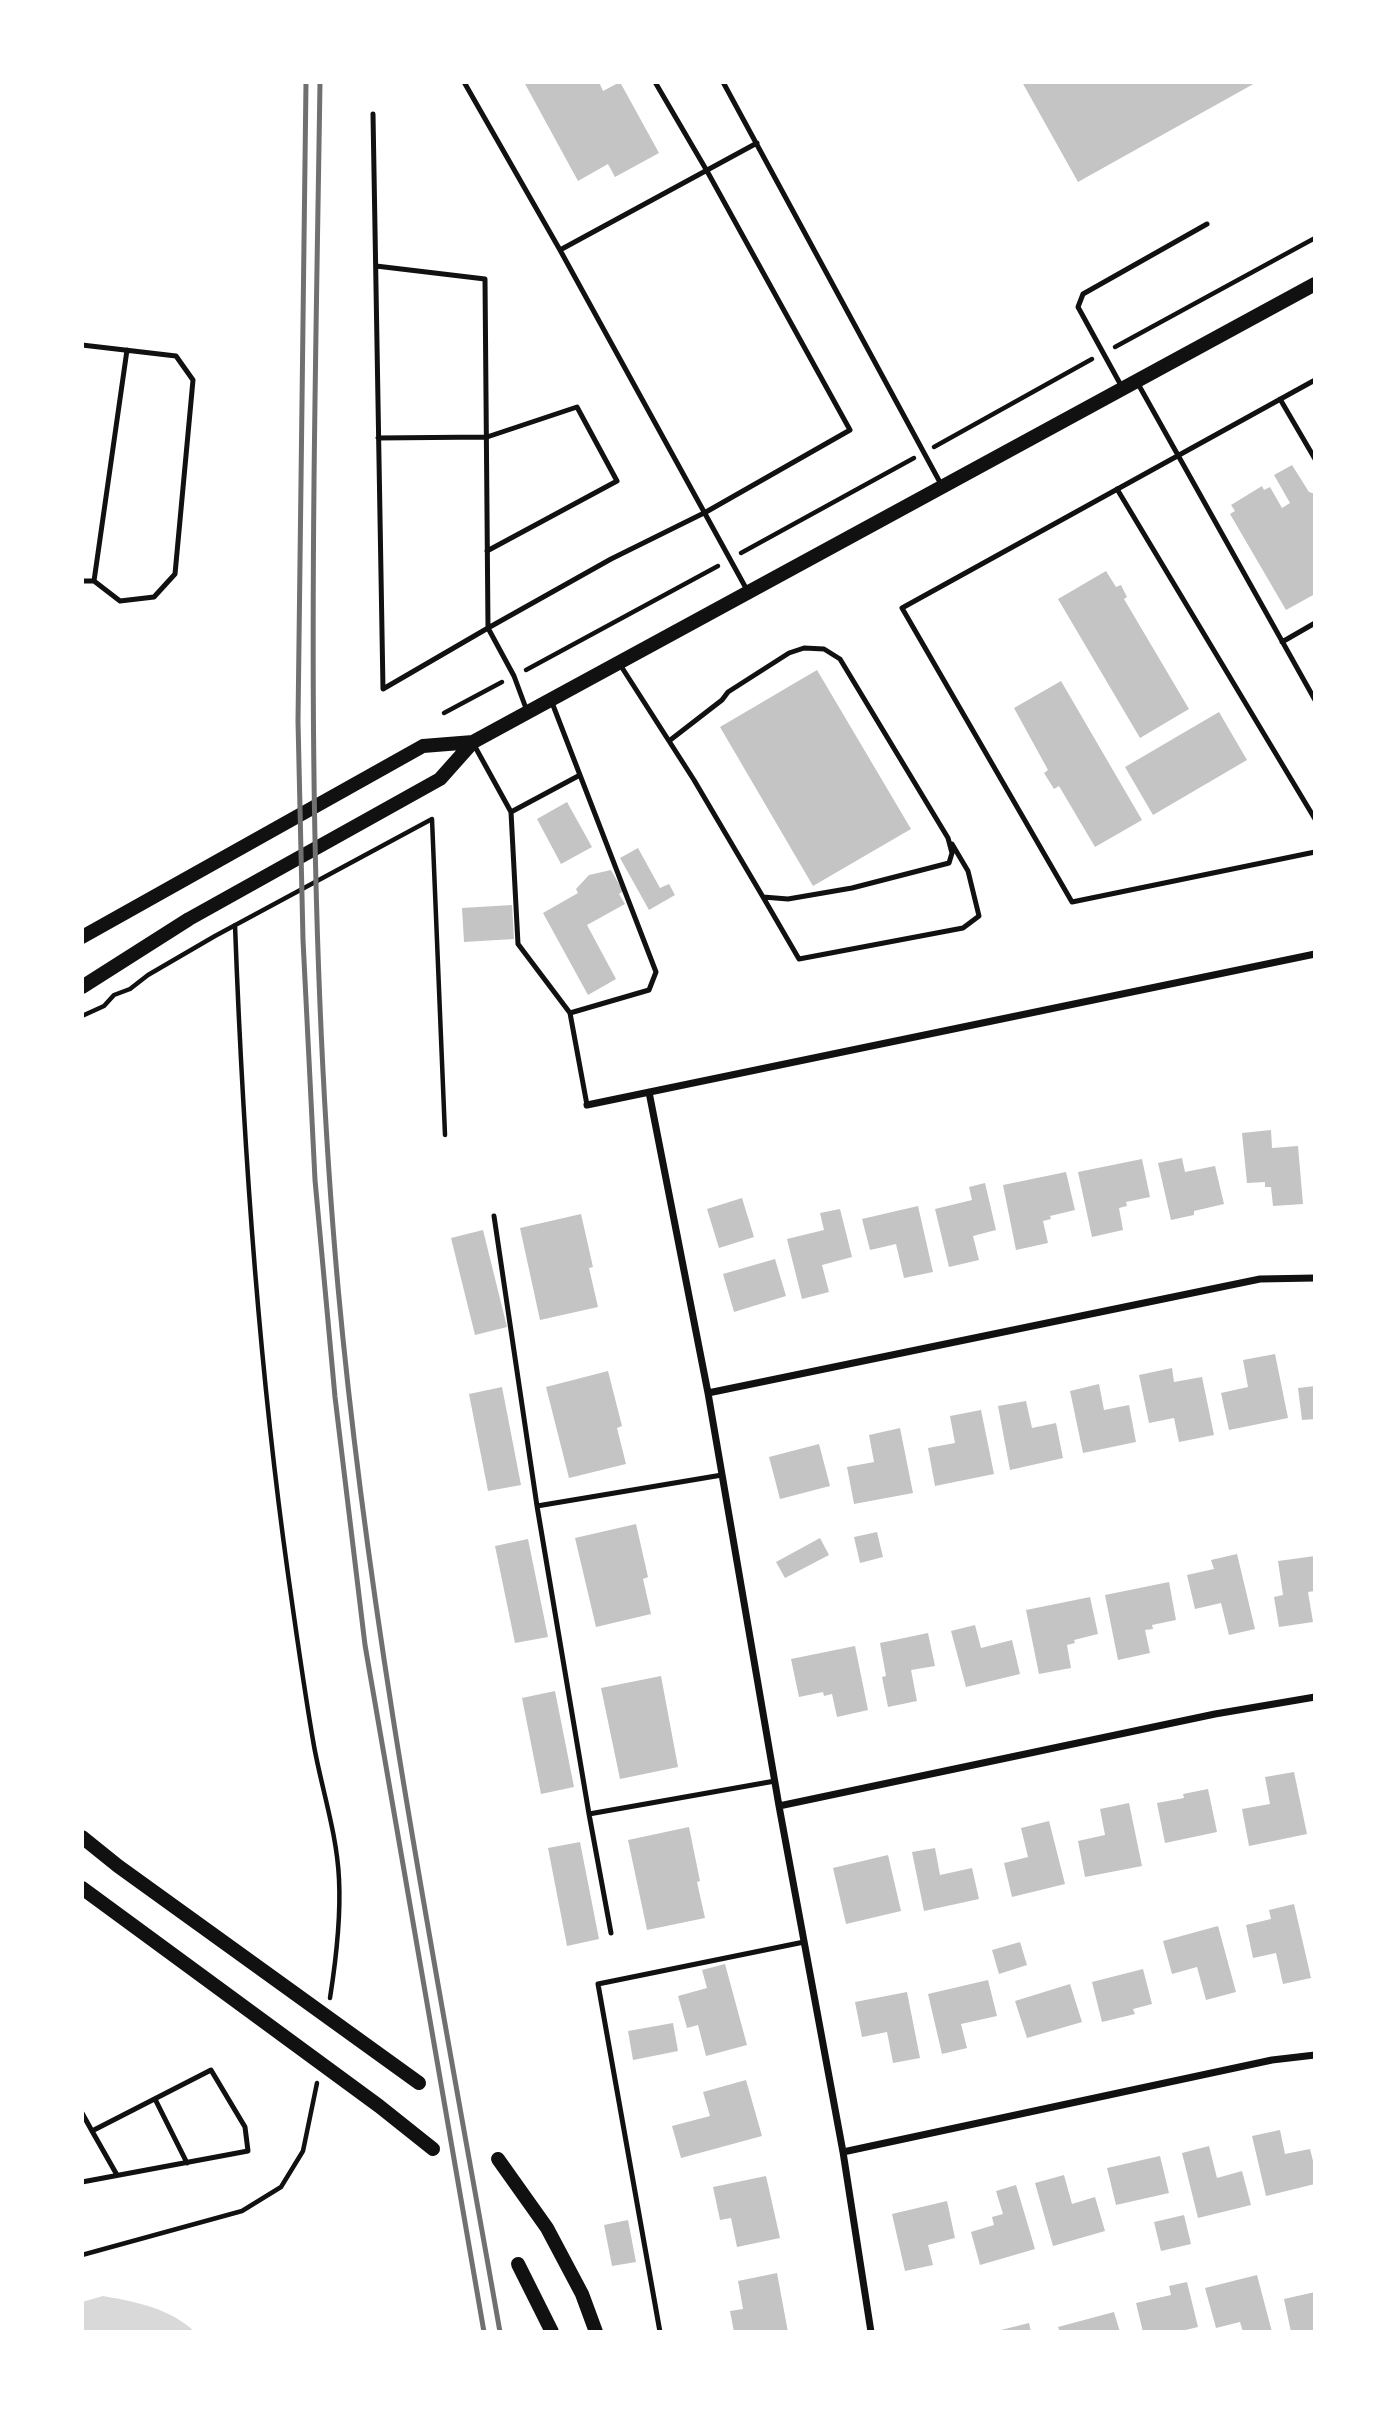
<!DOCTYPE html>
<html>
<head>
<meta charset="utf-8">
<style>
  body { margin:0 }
  #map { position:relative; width:1397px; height:2414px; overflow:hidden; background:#fff; font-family:"PT Sans Narrow",sans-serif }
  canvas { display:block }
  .frame { position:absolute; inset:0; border:84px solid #fff; pointer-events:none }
</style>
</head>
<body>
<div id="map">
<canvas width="1397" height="2414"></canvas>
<div class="frame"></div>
</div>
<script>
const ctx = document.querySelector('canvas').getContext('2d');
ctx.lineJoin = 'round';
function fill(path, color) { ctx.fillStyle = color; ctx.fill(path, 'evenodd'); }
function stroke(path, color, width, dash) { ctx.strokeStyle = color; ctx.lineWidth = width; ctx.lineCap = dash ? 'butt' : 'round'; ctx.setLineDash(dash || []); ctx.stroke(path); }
const water = new Path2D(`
  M 103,2296 C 137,2302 169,2308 195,2332 L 82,2332 L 82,2302 Z`);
const building = new Path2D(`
  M 524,82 L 599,82 L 603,91 L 620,82 L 659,153 L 615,177 L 608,164 L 578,181 Z
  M 1022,82 L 1257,82 L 1078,182 Z
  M 1292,465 L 1309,492 L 1315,494 L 1315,594 L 1286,610 L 1230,514 L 1235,511 L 1231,505 L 1262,486 L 1264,490 L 1270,487 L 1282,508 L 1290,503 L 1274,475 Z
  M 1106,571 L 1116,587 L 1121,585 L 1127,597 L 1124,599 L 1189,709 L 1140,738 L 1058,599 Z
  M 817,670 L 911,829 L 813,886 L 720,727 Z
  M 1061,681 L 1142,820 L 1095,847 L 1059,786 L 1054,789 L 1044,773 L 1048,770 L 1014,708 Z
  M 1219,712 L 1247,760 L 1153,815 L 1125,767 Z
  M 567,802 L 592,847 L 561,864 L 537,819 Z
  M 638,848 L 660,888 L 669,884 L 675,895 L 649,910 L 620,858 Z
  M 611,870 L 623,891 L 619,894 L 625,904 L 587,925 L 616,979 L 588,995 L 543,913 L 578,893 L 576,889 L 589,875 Z
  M 512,905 L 514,939 L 464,942 L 462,908 Z
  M 1271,1130 L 1272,1148 L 1298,1146 L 1303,1204 L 1273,1206 L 1271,1187 L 1265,1187 L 1265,1182 L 1247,1183 L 1242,1133 Z
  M 1182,1158 L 1185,1172 L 1215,1166 L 1224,1204 L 1194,1211 L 1194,1215 L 1171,1220 L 1158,1163 Z
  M 1142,1159 L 1150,1197 L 1126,1202 L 1127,1206 L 1119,1208 L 1123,1230 L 1092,1237 L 1078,1172 Z
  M 1066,1172 L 1075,1210 L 1050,1216 L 1051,1219 L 1043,1221 L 1048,1243 L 1016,1250 L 1003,1185 Z
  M 985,1183 L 996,1230 L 973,1236 L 979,1260 L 949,1267 L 935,1209 L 972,1200 L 969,1187 Z
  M 742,1198 L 754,1237 L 719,1248 L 707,1209 Z
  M 918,1206 L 933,1272 L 904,1278 L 896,1244 L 870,1250 L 862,1219 Z
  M 840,1209 L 852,1257 L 822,1265 L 829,1292 L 802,1299 L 787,1239 L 824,1230 L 820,1213 Z
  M 581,1214 L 593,1267 L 589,1268 L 598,1307 L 540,1320 L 520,1228 Z
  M 483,1230 L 507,1327 L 475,1335 L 451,1238 Z
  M 775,1259 L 786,1296 L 734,1312 L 723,1274 Z
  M 1275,1354 L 1288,1418 L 1229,1430 L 1221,1393 L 1248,1387 L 1243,1360 Z
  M 1172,1368 L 1174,1382 L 1202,1377 L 1214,1435 L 1179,1442 L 1174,1418 L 1149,1423 L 1139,1375 Z
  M 608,1371 L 622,1426 L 617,1428 L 626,1464 L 569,1478 L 546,1387 Z
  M 1099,1384 L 1104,1410 L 1129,1405 L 1136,1442 L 1083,1453 L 1070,1391 Z
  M 1315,1386 L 1315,1419 L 1302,1420 L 1298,1388 Z
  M 502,1387 L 521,1485 L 488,1491 L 469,1394 Z
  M 1026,1401 L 1032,1428 L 1056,1423 L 1063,1458 L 1010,1470 L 998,1406 Z
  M 981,1410 L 994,1474 L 935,1486 L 928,1448 L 955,1443 L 950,1416 Z
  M 900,1428 L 913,1493 L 854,1504 L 847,1467 L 874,1462 L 869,1435 Z
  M 819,1444 L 830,1486 L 780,1499 L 769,1457 Z
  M 636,1524 L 648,1577 L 643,1579 L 651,1614 L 596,1627 L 575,1538 Z
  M 877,1532 L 883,1557 L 860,1563 L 854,1537 Z
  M 820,1538 L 829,1555 L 785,1578 L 776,1562 Z
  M 528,1539 L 548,1637 L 515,1643 L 495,1546 Z
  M 1237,1554 L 1255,1629 L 1229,1635 L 1221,1603 L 1195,1609 L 1187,1575 L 1214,1569 L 1211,1560 Z
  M 1315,1556 L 1315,1591 L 1308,1592 L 1313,1622 L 1279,1627 L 1274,1597 L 1283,1595 L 1278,1561 Z
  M 1169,1582 L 1176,1620 L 1152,1625 L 1153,1629 L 1145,1630 L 1150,1653 L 1118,1660 L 1105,1595 Z
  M 1090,1597 L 1098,1634 L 1074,1640 L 1075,1643 L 1067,1645 L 1071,1668 L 1039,1674 L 1026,1610 Z
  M 975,1625 L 981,1648 L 1012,1640 L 1020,1674 L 966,1687 L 951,1631 Z
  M 928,1633 L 935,1666 L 911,1670 L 917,1701 L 888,1707 L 882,1677 L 886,1676 L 880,1643 Z
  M 855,1646 L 868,1710 L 837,1717 L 832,1694 L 824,1696 L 823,1692 L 799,1697 L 791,1659 Z
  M 661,1676 L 678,1767 L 620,1779 L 601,1688 Z
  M 555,1691 L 574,1787 L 541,1794 L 522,1698 Z
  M 1294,1772 L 1307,1834 L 1249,1846 L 1242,1809 L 1270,1804 L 1265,1777 Z
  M 1208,1789 L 1217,1832 L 1165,1843 L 1157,1803 L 1184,1798 L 1183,1794 Z
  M 1129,1803 L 1142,1866 L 1085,1877 L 1078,1841 L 1105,1835 L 1100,1809 Z
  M 1049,1821 L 1065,1884 L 1012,1897 L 1004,1863 L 1028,1857 L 1021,1828 Z
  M 689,1827 L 700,1881 L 697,1882 L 705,1918 L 647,1930 L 628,1840 Z
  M 580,1842 L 599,1939 L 567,1946 L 548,1848 Z
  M 935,1848 L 940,1875 L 972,1868 L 979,1899 L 924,1911 L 912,1852 Z
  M 888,1855 L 901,1911 L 846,1924 L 833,1868 Z
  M 1294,1904 L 1311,1978 L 1283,1984 L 1276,1953 L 1253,1958 L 1246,1925 L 1271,1919 L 1269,1910 Z
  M 1218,1926 L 1236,1992 L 1206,2000 L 1197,1967 L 1172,1974 L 1163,1941 Z
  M 1020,1942 L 1027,1965 L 999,1974 L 992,1950 Z
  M 725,1964 L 747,2045 L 706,2056 L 698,2025 L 687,2028 L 678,1996 L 707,1988 L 702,1970 Z
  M 1143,1969 L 1152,2004 L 1133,2009 L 1135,2014 L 1102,2022 L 1092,1982 Z
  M 988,1980 L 997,2016 L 961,2024 L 967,2048 L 942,2054 L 928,1994 Z
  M 1070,1984 L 1082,2022 L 1027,2038 L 1015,2001 Z
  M 907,1992 L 920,2058 L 893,2063 L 887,2032 L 862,2037 L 855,2002 Z
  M 673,2023 L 678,2051 L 633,2060 L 628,2031 Z
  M 746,2080 L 762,2136 L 681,2158 L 672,2126 L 710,2116 L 703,2092 Z
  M 1280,2130 L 1285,2154 L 1310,2149 L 1315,2169 L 1315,2184 L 1266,2196 L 1252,2136 Z
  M 1209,2146 L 1217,2178 L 1242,2171 L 1251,2205 L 1198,2218 L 1182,2153 Z
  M 1160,2156 L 1169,2193 L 1116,2205 L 1107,2168 Z
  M 1064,2175 L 1072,2204 L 1095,2197 L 1105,2231 L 1053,2246 L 1035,2183 Z
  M 766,2176 L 780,2238 L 737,2247 L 731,2218 L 720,2220 L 713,2187 Z
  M 1016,2185 L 1035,2249 L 980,2265 L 971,2232 L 994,2225 L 992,2217 L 1003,2214 L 996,2191 Z
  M 947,2201 L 955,2238 L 928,2245 L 933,2265 L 905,2271 L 892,2214 Z
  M 1184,2215 L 1191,2244 L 1161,2251 L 1154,2222 Z
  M 628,2220 L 636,2262 L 612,2266 L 604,2225 Z
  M 777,2273 L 788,2332 L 734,2332 L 730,2311 L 743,2309 L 738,2281 Z
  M 1257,2275 L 1272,2332 L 1243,2332 L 1240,2322 L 1216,2328 L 1205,2288 Z
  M 1187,2282 L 1198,2327 L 1177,2332 L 1143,2332 L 1136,2303 L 1171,2295 L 1169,2286 Z
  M 1315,2292 L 1315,2332 L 1291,2332 L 1284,2299 Z
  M 1114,2312 L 1120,2332 L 1060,2332 L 1058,2327 Z
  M 1029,2323 L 1031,2332 L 997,2332 L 997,2331 Z`);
const path = new Path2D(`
  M 1115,347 L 1315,238
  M 934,447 L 1092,359
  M 741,553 L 914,458
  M 526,670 L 718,566
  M 444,713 L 502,682
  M 235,925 C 243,1142 258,1359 288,1574 C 296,1631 304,1689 314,1746 C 322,1790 337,1834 339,1879 C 341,1918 336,1960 330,1998
  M 82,1016 L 104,1006 L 114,995 L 130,989 L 148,975 L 215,936 L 432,819 L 445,1135
  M 82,2255 L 242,2211 L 281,2187 L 303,2151 L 317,2083`);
const service = new Path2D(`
  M 464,82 L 560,250 L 757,143
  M 723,82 L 942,486
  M 373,114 L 383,689 L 488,628 L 485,279 L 376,266
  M 560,250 L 747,590
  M 82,345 L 176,356 L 193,380 L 175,574 L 154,597 L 120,601 L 94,581 L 82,581
  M 1315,380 L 902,608 L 1072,902 L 1315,852
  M 1137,382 L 1315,700
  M 1123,389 L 1078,307 L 1083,294 L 1207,224
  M 1280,399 L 1315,459
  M 378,438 L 487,437 L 577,407 L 617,481 L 487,551
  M 1117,489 L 1315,819
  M 94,581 L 127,350
  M 1282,642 L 1315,623
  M 804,648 L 824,649 L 840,659 L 948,838 L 952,853 L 949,863 L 852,888 L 788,899 L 763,897 L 694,780 L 669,741 L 722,700 L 728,692 L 789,653 Z
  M 619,663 L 669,741
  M 551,700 L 656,972 L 649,990 L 570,1013
  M 527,711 L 514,676 L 488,628 L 611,559 L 706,512 L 850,430 L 707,171 L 655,82
  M 473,743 L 511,812 L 580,775
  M 511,812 L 518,944 L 570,1013 L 587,1105
  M 763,897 L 799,959 L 963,928 L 979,916 L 968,871 L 952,844
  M 494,1216 L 537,1506
  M 722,1475 L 537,1506 L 589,1814 L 775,1781
  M 589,1814 L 611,1933
  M 155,2099 L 187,2163
  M 82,2113 L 92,2131 L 211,2070 L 245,2127 L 248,2151 L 82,2182
  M 92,2131 L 117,2175
  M 660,2332 L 598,1984 L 804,1942`);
const minor = new Path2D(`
  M 649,1092 L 708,1393 L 779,1806 L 843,2152 L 871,2332
  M 587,1105 L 1315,954
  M 708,1393 L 1260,1279 L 1315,1278
  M 779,1806 L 1215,1714 L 1315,1697
  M 843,2152 L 1272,2060 L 1315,2055`);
const secondary = new Path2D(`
  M 82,937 L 423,746 L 473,742
  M 82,987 L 189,919 L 440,779 L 473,742 L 1315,284
  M 82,1837 L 118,1866 L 419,2083
  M 82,1888 L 379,2106 L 433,2149
  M 498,2159 L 547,2228 L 582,2294 L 596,2332
  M 518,2264 L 552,2332`);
const rail = new Path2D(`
  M 306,82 L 298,721 L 303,940 L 315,1180 L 335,1397 L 365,1645 L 484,2332
  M 320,82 C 314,484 302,886 338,1287 C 370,1638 439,1985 500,2332`);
fill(water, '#d9d9d9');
fill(building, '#c4c4c4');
stroke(path, '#111', 4.5);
stroke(service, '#111', 5);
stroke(minor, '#111', 7);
stroke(secondary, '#111', 14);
stroke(rail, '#707070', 5);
</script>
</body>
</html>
